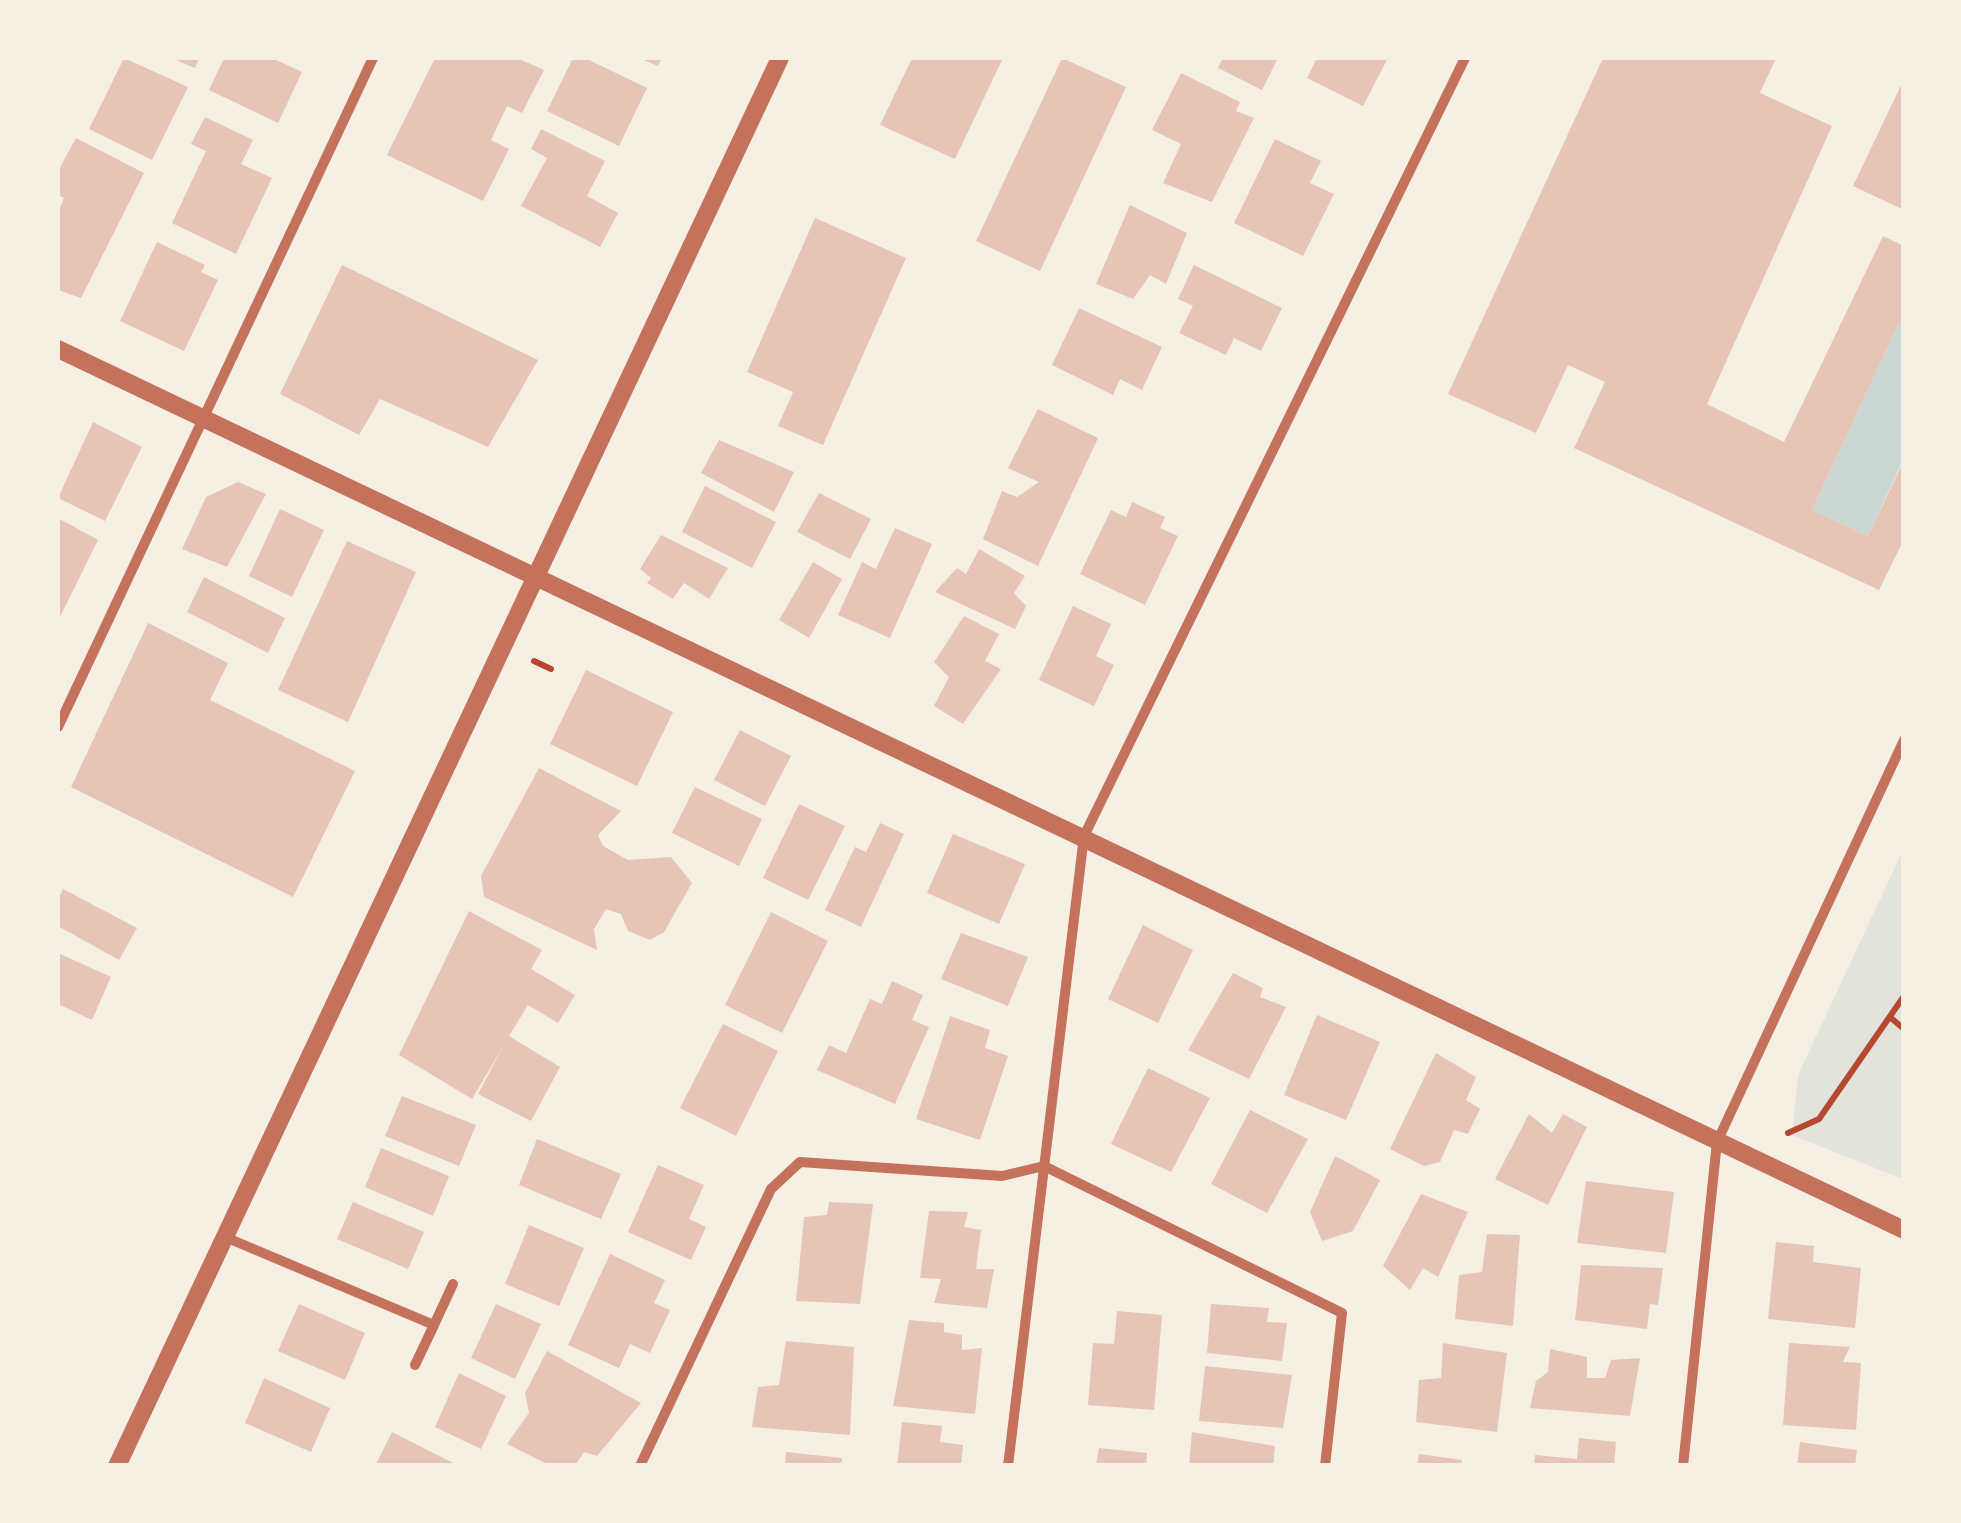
<!DOCTYPE html>
<html>
<head>
<meta charset="utf-8">
<style>
  body { margin:0 }
  #map { position:relative; width:1961px; height:1523px; overflow:hidden; background:#f6efe4; font-family:Raleway,sans-serif }
  canvas { display:block }
  .frame { position:absolute; inset:0; border:60px solid #f6efe4; pointer-events:none }
</style>
</head>
<body>
<div id="map">
<canvas width="1961" height="1523"></canvas>
<div class="frame"></div>
</div>
<script>
const ctx = document.querySelector('canvas').getContext('2d');
ctx.lineJoin = 'round';
function fill(path, color) { ctx.fillStyle = color; ctx.fill(path, 'evenodd'); }
function stroke(path, color, width, dash) { ctx.strokeStyle = color; ctx.lineWidth = width; ctx.lineCap = dash ? 'butt' : 'round'; ctx.setLineDash(dash || []); ctx.stroke(path); }
const green = new Path2D(`
  M 1903,850 L 1903,1179 L 1792,1135 L 1798,1075 Z`);
const water = new Path2D(`
  M 1899,323 L 1903,325 L 1903,460 L 1868,536 L 1812,510 Z`);
const building = new Path2D(`
  M 124,58 L 188,87 L 152,160 L 89,129 Z
  M 171,58 L 199,58 L 195,68 Z
  M 224,58 L 272,58 L 302,72 L 278,123 L 209,90 Z
  M 435,58 L 517,58 L 544,70 L 522,113 L 507,106 L 491,140 L 509,149 L 483,201 L 387,155 Z
  M 573,58 L 585,58 L 647,88 L 619,146 L 547,111 Z
  M 639,58 L 662,58 L 658,66 Z
  M 912,58 L 1003,58 L 955,159 L 880,125 Z
  M 1062,58 L 1126,87 L 1040,271 L 976,241 Z
  M 1223,58 L 1278,58 L 1262,90 L 1218,68 Z
  M 1317,58 L 1388,58 L 1363,106 L 1307,78 Z
  M 1603,58 L 1776,58 L 1760,93 L 1832,126 L 1707,404 L 1784,442 L 1883,236 L 1904,246 L 1904,325 L 1899,323 L 1812,510 L 1868,536 L 1904,460 L 1904,539 L 1879,590 L 1574,448 L 1605,382 L 1568,365 L 1536,433 L 1448,394 Z
  M 1181,73 L 1240,102 L 1236,111 L 1254,118 L 1212,202 L 1163,183 L 1181,144 L 1152,130 Z
  M 1904,79 L 1904,210 L 1853,186 Z
  M 205,117 L 253,140 L 241,164 L 272,178 L 236,254 L 172,223 L 206,151 L 191,144 Z
  M 541,129 L 605,161 L 587,196 L 618,213 L 600,247 L 521,206 L 547,158 L 531,149 Z
  M 76,138 L 144,173 L 81,298 L 58,290 L 58,212 L 64,198 L 58,195 L 58,171 Z
  M 1275,139 L 1321,161 L 1310,183 L 1334,194 L 1303,256 L 1234,223 Z
  M 1130,205 L 1187,233 L 1166,284 L 1150,275 L 1133,299 L 1096,284 Z
  M 815,218 L 906,258 L 823,445 L 778,426 L 793,392 L 747,372 Z
  M 157,242 L 205,265 L 201,272 L 218,280 L 184,351 L 120,321 Z
  M 342,265 L 538,360 L 488,447 L 380,399 L 359,435 L 280,394 Z
  M 1194,265 L 1282,308 L 1261,351 L 1234,338 L 1226,355 L 1179,333 L 1193,306 L 1178,299 Z
  M 1079,308 L 1162,347 L 1142,390 L 1120,379 L 1113,395 L 1052,365 Z
  M 1038,409 L 1098,438 L 1038,566 L 983,539 L 1002,491 L 1017,497 L 1039,482 L 1008,468 Z
  M 93,422 L 142,447 L 105,521 L 58,498 Z
  M 719,440 L 794,472 L 774,512 L 701,473 Z
  M 238,482 L 266,494 L 227,567 L 182,549 L 206,497 Z
  M 705,486 L 776,522 L 752,568 L 682,532 Z
  M 819,493 L 871,519 L 850,559 L 797,532 Z
  M 1132,502 L 1165,517 L 1160,528 L 1178,536 L 1145,605 L 1080,574 L 1111,510 L 1126,517 Z
  M 280,509 L 324,530 L 292,597 L 249,576 Z
  M 58,518 L 98,540 L 58,621 Z
  M 895,528 L 932,544 L 890,638 L 838,615 L 862,562 L 876,569 Z
  M 661,535 L 728,568 L 709,599 L 684,583 L 673,599 L 647,583 L 651,578 L 640,569 Z
  M 347,541 L 416,572 L 348,722 L 278,690 Z
  M 979,549 L 1025,576 L 1014,593 L 1026,606 L 1015,629 L 935,592 L 957,568 L 966,574 Z
  M 813,562 L 842,579 L 809,638 L 779,620 Z
  M 204,577 L 285,618 L 268,653 L 187,612 Z
  M 1073,606 L 1111,624 L 1096,656 L 1114,665 L 1094,706 L 1039,680 Z
  M 964,616 L 999,634 L 985,661 L 1001,669 L 963,724 L 934,706 L 949,677 L 934,662 Z
  M 148,623 L 228,663 L 210,700 L 355,771 L 293,897 L 71,787 Z
  M 586,670 L 673,712 L 637,786 L 550,744 Z
  M 740,730 L 791,756 L 765,806 L 714,780 Z
  M 539,768 L 621,811 L 598,835 L 603,846 L 628,860 L 671,857 L 692,883 L 664,932 L 650,940 L 628,931 L 621,914 L 606,909 L 594,929 L 597,950 L 484,897 L 481,876 Z
  M 695,787 L 762,819 L 739,866 L 672,833 Z
  M 799,804 L 845,826 L 808,900 L 763,878 Z
  M 880,823 L 904,834 L 861,927 L 825,910 L 855,847 L 866,852 Z
  M 953,834 L 1025,864 L 999,924 L 927,893 Z
  M 63,889 L 137,928 L 119,960 L 58,926 L 58,899 Z
  M 469,911 L 542,950 L 531,969 L 575,995 L 558,1023 L 528,1005 L 509,1036 L 560,1067 L 531,1121 L 478,1094 L 504,1045 L 472,1099 L 399,1055 Z
  M 771,912 L 828,941 L 782,1033 L 725,1005 Z
  M 1143,925 L 1193,950 L 1158,1023 L 1108,999 Z
  M 961,933 L 1028,957 L 1008,1006 L 941,979 Z
  M 58,953 L 111,977 L 92,1020 L 58,1004 Z
  M 1233,973 L 1263,988 L 1260,997 L 1286,1007 L 1249,1079 L 1188,1050 Z
  M 892,981 L 923,995 L 912,1020 L 929,1027 L 895,1104 L 817,1070 L 829,1045 L 846,1053 L 870,999 L 882,1004 Z
  M 1317,1015 L 1380,1042 L 1346,1120 L 1284,1095 Z
  M 950,1016 L 990,1030 L 985,1048 L 1008,1056 L 980,1140 L 916,1119 Z
  M 723,1024 L 778,1051 L 736,1136 L 680,1108 Z
  M 1436,1053 L 1476,1077 L 1466,1100 L 1480,1109 L 1468,1134 L 1454,1130 L 1440,1162 L 1424,1166 L 1390,1149 Z
  M 1148,1068 L 1210,1098 L 1171,1172 L 1111,1144 Z
  M 402,1096 L 476,1125 L 459,1166 L 385,1136 Z
  M 1250,1110 L 1308,1139 L 1267,1213 L 1211,1184 Z
  M 1529,1114 L 1552,1133 L 1563,1114 L 1587,1127 L 1548,1205 L 1495,1179 Z
  M 537,1139 L 621,1174 L 601,1219 L 519,1185 Z
  M 381,1148 L 449,1176 L 433,1216 L 365,1187 Z
  M 1335,1156 L 1380,1180 L 1353,1231 L 1322,1241 L 1310,1212 Z
  M 658,1165 L 704,1185 L 689,1219 L 706,1227 L 691,1260 L 628,1232 Z
  M 1586,1181 L 1674,1192 L 1666,1253 L 1577,1243 Z
  M 1421,1194 L 1468,1212 L 1438,1277 L 1423,1268 L 1410,1290 L 1383,1266 Z
  M 353,1202 L 424,1232 L 408,1269 L 337,1239 Z
  M 829,1202 L 873,1204 L 860,1304 L 796,1301 L 804,1217 L 827,1215 Z
  M 929,1211 L 968,1212 L 964,1227 L 981,1230 L 976,1269 L 994,1269 L 987,1308 L 934,1303 L 941,1279 L 920,1278 Z
  M 529,1225 L 584,1248 L 559,1306 L 505,1284 Z
  M 1487,1234 L 1520,1235 L 1513,1326 L 1455,1319 L 1459,1275 L 1482,1272 Z
  M 1776,1242 L 1814,1246 L 1813,1262 L 1861,1268 L 1855,1328 L 1768,1319 Z
  M 610,1254 L 665,1280 L 654,1303 L 670,1310 L 650,1353 L 630,1344 L 619,1368 L 568,1345 Z
  M 1581,1265 L 1663,1268 L 1658,1305 L 1650,1304 L 1647,1329 L 1575,1320 Z
  M 299,1304 L 365,1333 L 345,1380 L 278,1351 Z
  M 496,1304 L 541,1324 L 515,1379 L 471,1358 Z
  M 1211,1304 L 1269,1308 L 1267,1322 L 1287,1323 L 1282,1361 L 1207,1353 Z
  M 1117,1311 L 1162,1315 L 1154,1410 L 1088,1405 L 1093,1343 L 1114,1344 Z
  M 909,1320 L 944,1323 L 944,1332 L 962,1335 L 962,1350 L 982,1348 L 975,1414 L 893,1406 Z
  M 786,1341 L 854,1347 L 850,1435 L 752,1427 L 758,1387 L 779,1385 Z
  M 1443,1343 L 1507,1353 L 1497,1432 L 1416,1422 L 1419,1380 L 1441,1378 Z
  M 1789,1343 L 1850,1347 L 1843,1362 L 1861,1363 L 1856,1430 L 1783,1425 Z
  M 1550,1349 L 1587,1357 L 1587,1378 L 1605,1378 L 1611,1360 L 1640,1358 L 1630,1416 L 1530,1408 L 1536,1381 L 1548,1372 Z
  M 547,1351 L 641,1403 L 597,1456 L 584,1452 L 575,1466 L 551,1466 L 507,1444 L 529,1413 L 525,1393 Z
  M 1205,1366 L 1292,1375 L 1283,1428 L 1199,1421 Z
  M 459,1373 L 506,1396 L 481,1449 L 435,1427 Z
  M 264,1378 L 330,1408 L 311,1452 L 245,1423 Z
  M 902,1422 L 942,1426 L 940,1442 L 963,1445 L 961,1466 L 897,1466 Z
  M 392,1432 L 459,1466 L 375,1466 Z
  M 1192,1432 L 1275,1446 L 1273,1466 L 1189,1466 Z
  M 1579,1438 L 1616,1442 L 1614,1466 L 1534,1466 L 1535,1455 L 1577,1459 Z
  M 1800,1442 L 1857,1450 L 1855,1466 L 1797,1466 Z
  M 1099,1448 L 1147,1453 L 1146,1466 L 1096,1466 Z
  M 786,1452 L 842,1458 L 841,1466 L 785,1466 Z
  M 1419,1454 L 1462,1460 L 1461,1466 L 1417,1466 Z`);
const path = new Path2D(`
  M 534,661 L 551,669
  M 1891,1018 L 1904,1029
  M 1788,1133 L 1819,1119 L 1904,996`);
const minor = new Path2D(`
  M 58,727 L 373,58
  M 225,1237 L 434,1325 L 453,1284
  M 415,1365 L 434,1325
  M 640,1466 L 771,1189 L 800,1162 L 1002,1176 L 1044,1166 L 1342,1313 L 1325,1466
  M 1008,1466 L 1084,836 L 1465,58
  M 1683,1466 L 1717,1142 L 1904,740`);
const tertiary = new Path2D(`
  M 58,349 L 1904,1230
  M 117,1466 L 780,58`);
fill(green, '#e2e4dc');
fill(water, '#c9d6d2');
fill(building, '#e6c5b7');
stroke(path, '#b5482f', 6);
stroke(minor, '#c5725c', 10);
stroke(tertiary, '#c5725c', 18);
</script>
</body>
</html>
